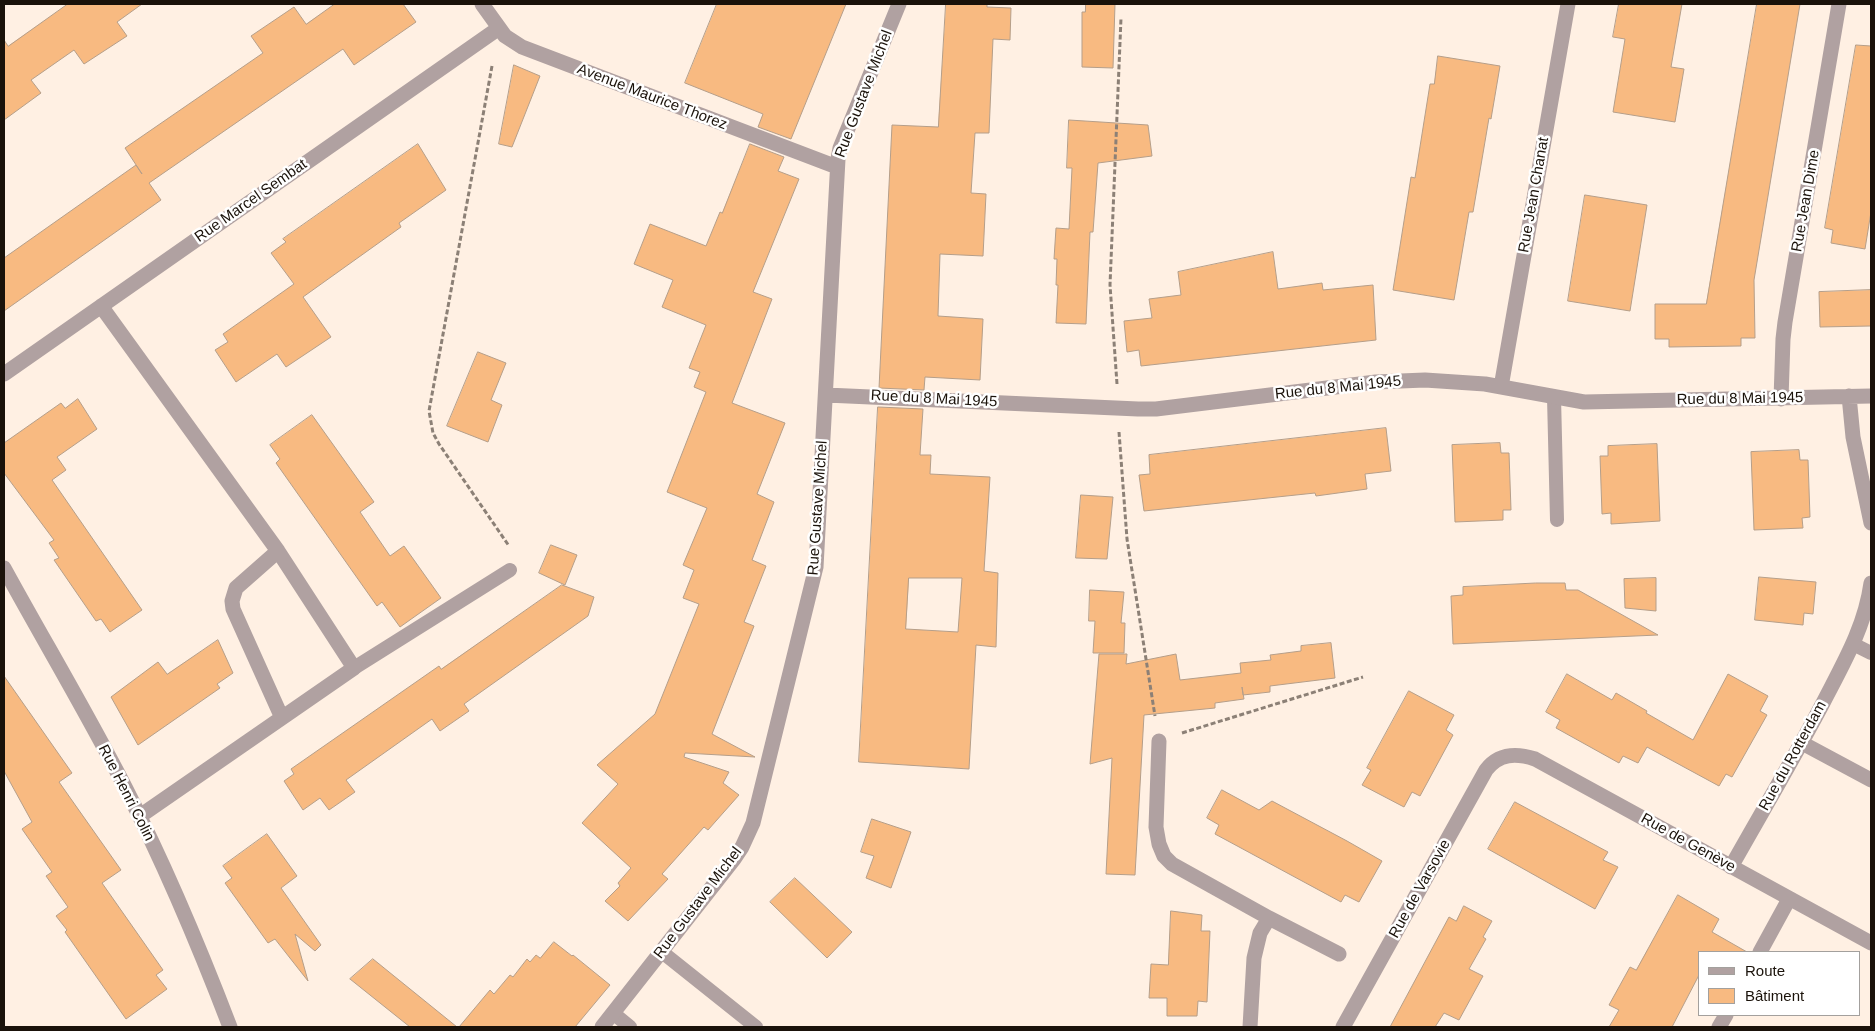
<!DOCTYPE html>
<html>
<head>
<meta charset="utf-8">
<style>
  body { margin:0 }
  #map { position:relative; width:1875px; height:1031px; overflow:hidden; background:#fff0e3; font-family:Arial,sans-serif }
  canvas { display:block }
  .frame { position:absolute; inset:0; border:5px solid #1a120a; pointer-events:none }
  .legend { position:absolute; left:1698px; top:951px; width:162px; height:65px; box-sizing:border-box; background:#fff; border:1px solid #a3a09d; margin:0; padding:6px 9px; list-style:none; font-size:15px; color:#1a120a }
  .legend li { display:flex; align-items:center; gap:10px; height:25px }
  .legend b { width:25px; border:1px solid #a3a09d }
</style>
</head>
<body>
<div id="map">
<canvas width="1875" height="1031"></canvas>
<div class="frame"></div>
<ul class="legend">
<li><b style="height:6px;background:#b0a1a1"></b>Route</li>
<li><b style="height:14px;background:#f8ba81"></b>Bâtiment</li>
</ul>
</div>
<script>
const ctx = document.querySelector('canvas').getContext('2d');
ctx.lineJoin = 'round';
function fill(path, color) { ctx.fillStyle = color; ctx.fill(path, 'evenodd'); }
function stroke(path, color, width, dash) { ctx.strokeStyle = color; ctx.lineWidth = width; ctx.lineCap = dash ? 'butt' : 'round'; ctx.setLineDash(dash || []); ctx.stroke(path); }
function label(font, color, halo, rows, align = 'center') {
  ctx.font = font + ' Arial,sans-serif'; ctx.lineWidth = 5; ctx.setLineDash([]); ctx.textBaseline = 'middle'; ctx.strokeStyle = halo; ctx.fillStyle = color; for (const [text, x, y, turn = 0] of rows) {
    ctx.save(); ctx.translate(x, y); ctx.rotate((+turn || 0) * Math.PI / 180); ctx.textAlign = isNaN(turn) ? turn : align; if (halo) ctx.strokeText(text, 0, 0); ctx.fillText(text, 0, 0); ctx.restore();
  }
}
const building = new Path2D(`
  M 68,4 L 142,4 L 117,22 L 127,36 L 84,64 L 74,50 L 31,80 L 41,93 L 4,120 L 4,40 L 8,46 Z
  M 335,4 L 403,4 L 416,22 L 354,65 L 343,49 L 149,183 L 161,200 L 4,311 L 4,258 L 136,165 L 142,174 L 125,148 L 263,53 L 251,36 L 294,7 L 306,24 Z
  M 717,4 L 846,4 L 791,139 L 758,127 L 763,114 L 685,83 Z
  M 946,4 L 987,4 L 987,7 L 1011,8 L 1010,40 L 993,39 L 989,133 L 975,133 L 971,193 L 986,194 L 983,256 L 940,254 L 938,316 L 983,319 L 980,380 L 925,377 L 924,390 L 879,388 L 892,125 L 938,127 Z
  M 1086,4 L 1115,4 L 1113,68 L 1082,67 L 1082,12 L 1085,12 Z
  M 1619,4 L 1682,4 L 1671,67 L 1684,69 L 1675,122 L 1613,112 L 1625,39 L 1613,37 Z
  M 1757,4 L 1800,4 L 1754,280 L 1755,338 L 1741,338 L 1741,346 L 1669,347 L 1669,339 L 1655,339 L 1655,304 L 1706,304 Z
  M 1856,45 L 1871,46 L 1871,212 L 1865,249 L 1831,243 L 1833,230 L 1825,228 Z
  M 1438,56 L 1500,66 L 1491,119 L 1489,118 L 1473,212 L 1469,212 L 1454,300 L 1393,290 L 1411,177 L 1415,178 L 1430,84 L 1434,84 Z
  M 514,65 L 540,76 L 512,147 L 499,144 Z
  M 1069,120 L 1148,125 L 1152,156 L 1098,163 L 1093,232 L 1090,232 L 1086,324 L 1056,323 L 1058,285 L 1056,285 L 1057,259 L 1054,259 L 1056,228 L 1069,229 L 1072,168 L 1067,168 Z
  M 418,144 L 446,190 L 399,223 L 401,227 L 303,297 L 331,337 L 286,367 L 277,354 L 236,382 L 215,350 L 228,342 L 223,334 L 294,284 L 271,253 L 286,242 L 283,239 Z
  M 750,144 L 784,157 L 778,171 L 799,179 L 753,292 L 772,299 L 732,403 L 785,423 L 757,494 L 774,502 L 752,560 L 766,566 L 744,622 L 754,626 L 712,734 L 755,757 L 685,753 L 684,757 L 729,772 L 723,783 L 739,795 L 708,830 L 704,827 L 662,874 L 668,879 L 628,921 L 605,901 L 620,886 L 618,883 L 631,868 L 582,823 L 618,784 L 597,765 L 655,714 L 699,604 L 683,598 L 694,570 L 683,565 L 707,508 L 667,492 L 706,392 L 694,387 L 700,372 L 689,368 L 706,325 L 662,307 L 673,280 L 634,264 L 650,224 L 706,246 L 720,212 L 722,213 Z
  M 1585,195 L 1647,205 L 1630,311 L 1568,301 Z
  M 1273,252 L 1278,289 L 1322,283 L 1323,290 L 1373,285 L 1376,340 L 1141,366 L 1139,350 L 1127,352 L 1124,321 L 1152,318 L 1149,299 L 1181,295 L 1178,272 Z
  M 1871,290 L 1871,326 L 1820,327 L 1819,292 Z
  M 478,352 L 506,363 L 491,400 L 502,405 L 488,442 L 447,426 Z
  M 78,399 L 97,429 L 57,457 L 66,470 L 52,480 L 142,610 L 110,632 L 101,619 L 96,621 L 54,560 L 59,558 L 49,543 L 54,540 L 4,473 L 4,443 L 61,403 L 65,408 Z
  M 878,407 L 923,409 L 920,455 L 931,455 L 930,474 L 990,477 L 984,571 L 998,573 L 996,647 L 976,645 L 969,769 L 859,762 ZM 909,578 L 962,578 L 958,632 L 906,629 Z
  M 312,415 L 374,502 L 360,512 L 390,556 L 404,546 L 441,598 L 400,627 L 382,602 L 377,606 L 276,463 L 280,459 L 270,445 Z
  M 1386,428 L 1391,471 L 1365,474 L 1367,489 L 1316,496 L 1315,493 L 1144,511 L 1139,475 L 1150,474 L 1149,455 Z
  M 1500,443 L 1501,453 L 1509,453 L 1511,510 L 1503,510 L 1503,520 L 1455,522 L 1452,445 Z
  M 1657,444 L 1660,521 L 1611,524 L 1611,513 L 1602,514 L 1600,456 L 1608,456 L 1608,446 Z
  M 1799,450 L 1800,460 L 1808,460 L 1810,517 L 1802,518 L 1803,528 L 1754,530 L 1751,452 Z
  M 1081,495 L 1113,497 L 1107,559 L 1076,558 Z
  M 551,545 L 577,555 L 565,585 L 539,573 Z
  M 1759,577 L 1816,582 L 1813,614 L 1804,613 L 1803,625 L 1755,620 Z
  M 1656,578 L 1656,611 L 1625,608 L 1624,579 Z
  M 1536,583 L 1565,583 L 1566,590 L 1578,590 L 1658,635 L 1453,644 L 1451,596 L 1463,595 L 1463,587 Z
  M 562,585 L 594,597 L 588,616 L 464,704 L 469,711 L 440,731 L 432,719 L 346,780 L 355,792 L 329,810 L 320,798 L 303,810 L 284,781 L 294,774 L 291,769 L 439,666 L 441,669 Z
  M 1090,590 L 1124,592 L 1121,623 L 1125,623 L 1124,653 L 1093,653 L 1095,621 L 1089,621 Z
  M 218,640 L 233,673 L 217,684 L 220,688 L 138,745 L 111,697 L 158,662 L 167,674 Z
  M 1331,643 L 1335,678 L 1270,686 L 1270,692 L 1243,695 L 1242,687 L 1244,699 L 1215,703 L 1215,708 L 1144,715 L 1135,875 L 1106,874 L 1112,758 L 1090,764 L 1099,654 L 1127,654 L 1126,664 L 1176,654 L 1180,680 L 1241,673 L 1240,663 L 1271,660 L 1270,655 L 1301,651 L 1301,646 Z
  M 1567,674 L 1612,700 L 1616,693 L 1647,711 L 1646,713 L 1693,740 L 1728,674 L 1768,696 L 1760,711 L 1767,715 L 1732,777 L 1726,774 L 1719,786 L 1647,747 L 1638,763 L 1623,756 L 1619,763 L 1556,728 L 1560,720 L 1546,712 Z
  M 4,676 L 72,773 L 59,782 L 121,870 L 102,883 L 163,970 L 156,975 L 167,989 L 126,1019 L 65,932 L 67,930 L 56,916 L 68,907 L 46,876 L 52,872 L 22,829 L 32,822 L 4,771 Z
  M 1409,691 L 1454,715 L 1446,730 L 1453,735 L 1420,796 L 1412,792 L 1404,807 L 1362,785 L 1371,770 L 1367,768 Z
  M 1222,790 L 1259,810 L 1272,801 L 1347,841 L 1382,861 L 1359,902 L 1345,895 L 1341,902 L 1215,834 L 1219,825 L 1207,818 Z
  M 1515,802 L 1608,852 L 1603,860 L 1618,867 L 1595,909 L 1488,849 Z
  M 872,819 L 911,832 L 891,888 L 866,878 L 874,856 L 861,852 Z
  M 267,834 L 297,876 L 281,888 L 321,945 L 315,951 L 295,934 L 308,981 L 275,939 L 268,943 L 225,883 L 232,878 L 223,866 Z
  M 795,878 L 852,932 L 827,958 L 770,902 Z
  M 1678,895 L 1719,919 L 1712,932 L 1747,952 L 1699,952 L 1699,975 L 1672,1027 L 1609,1027 L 1619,1010 L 1609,1005 L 1630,967 L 1636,970 Z
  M 1464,906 L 1492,921 L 1483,937 L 1486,939 L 1469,969 L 1483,976 L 1459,1020 L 1444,1013 L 1435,1027 L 1390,1027 L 1449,917 L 1456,921 Z
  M 1171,911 L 1202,915 L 1201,931 L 1210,931 L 1207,1002 L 1198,1001 L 1197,1016 L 1167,1016 L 1167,998 L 1149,998 L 1151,964 L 1168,965 Z
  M 554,942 L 572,956 L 573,955 L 610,985 L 575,1027 L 459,1027 L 490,990 L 494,994 L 510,975 L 513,977 L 527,959 L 530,962 L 536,955 L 540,958 Z
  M 373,959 L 457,1027 L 410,1027 L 350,979 Z`);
const path = new Path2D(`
  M 492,66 L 429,411 L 433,433 L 439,444 L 509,546
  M 1117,384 L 1110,285 L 1121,18
  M 1119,432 L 1127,539 L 1155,716
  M 1182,733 L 1363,677`);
const service = new Path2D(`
  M 1554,397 L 1557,520
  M 1853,644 L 1871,653
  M 354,668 L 510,570
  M 662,952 L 756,1027
  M 613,1013 L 630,1027`);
const minor = new Path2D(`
  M 482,4 L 505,36 L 522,47 L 837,167
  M 101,306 L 278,551
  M 4,374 L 499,28
  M 1501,387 L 1568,4
  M 826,395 L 1138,409 L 1156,409 L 1376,382 L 1425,380 L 1485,384 L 1584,402 L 1871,396
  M 1849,396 L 1853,437 L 1871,523
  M 1781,399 L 1783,339 L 1785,322 L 1839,4
  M 4,568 C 44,641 87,713 125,787 C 165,865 199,946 230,1027
  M 1159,741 L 1156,827 L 1159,844 L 1164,856 L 1172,864 L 1269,918 L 1260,933 L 1254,958 L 1250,1027
  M 1802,743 L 1871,780
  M 140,816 L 354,668 L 278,551 L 236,588 L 232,601 L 233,609 L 282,718
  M 1731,867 C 1762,812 1794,758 1823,703 C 1843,664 1865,627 1871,583
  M 1269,918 L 1339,954
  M 1760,952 L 1789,899
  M 602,1027 L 734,859 L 742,847 L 753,823 L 816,567 L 838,159 L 840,148 L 899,4
  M 1343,1027 L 1486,770 C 1499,753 1516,753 1535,759 L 1871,943
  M 1719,1027 L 1726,1015`);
const streetNames = [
  ["Rue Gustave Michel",864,94,-69],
  ["Avenue Maurice Thorez",652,97,21],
  ["Rue Jean Chanat",1534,195,-80],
  ["Rue Marcel Sembat",251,201,-35],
  ["Rue Jean Dime",1806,201,-80],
  ["Rue du 8 Mai 1945",1338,388,-6],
  ["Rue du 8 Mai 1945",934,399,3],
  ["Rue du 8 Mai 1945",1740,399,-1],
  ["Rue Gustave Michel",818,508,-86],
  ["Rue du Rotterdam",1793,756,-61],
  ["Rue Henri Colin",126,793,63],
  ["Rue de Genève",1688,843,29],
  ["Rue de Varsovie",1420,889,-61],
  ["Rue Gustave Michel",698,903,-53]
];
fill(building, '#f8ba81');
stroke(building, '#b59e89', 1);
stroke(path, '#8c8076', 3, [5, 2.5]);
stroke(service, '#b0a1a1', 14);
stroke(minor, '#b0a1a1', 15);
label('15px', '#1a120a', '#fff', streetNames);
</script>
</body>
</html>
